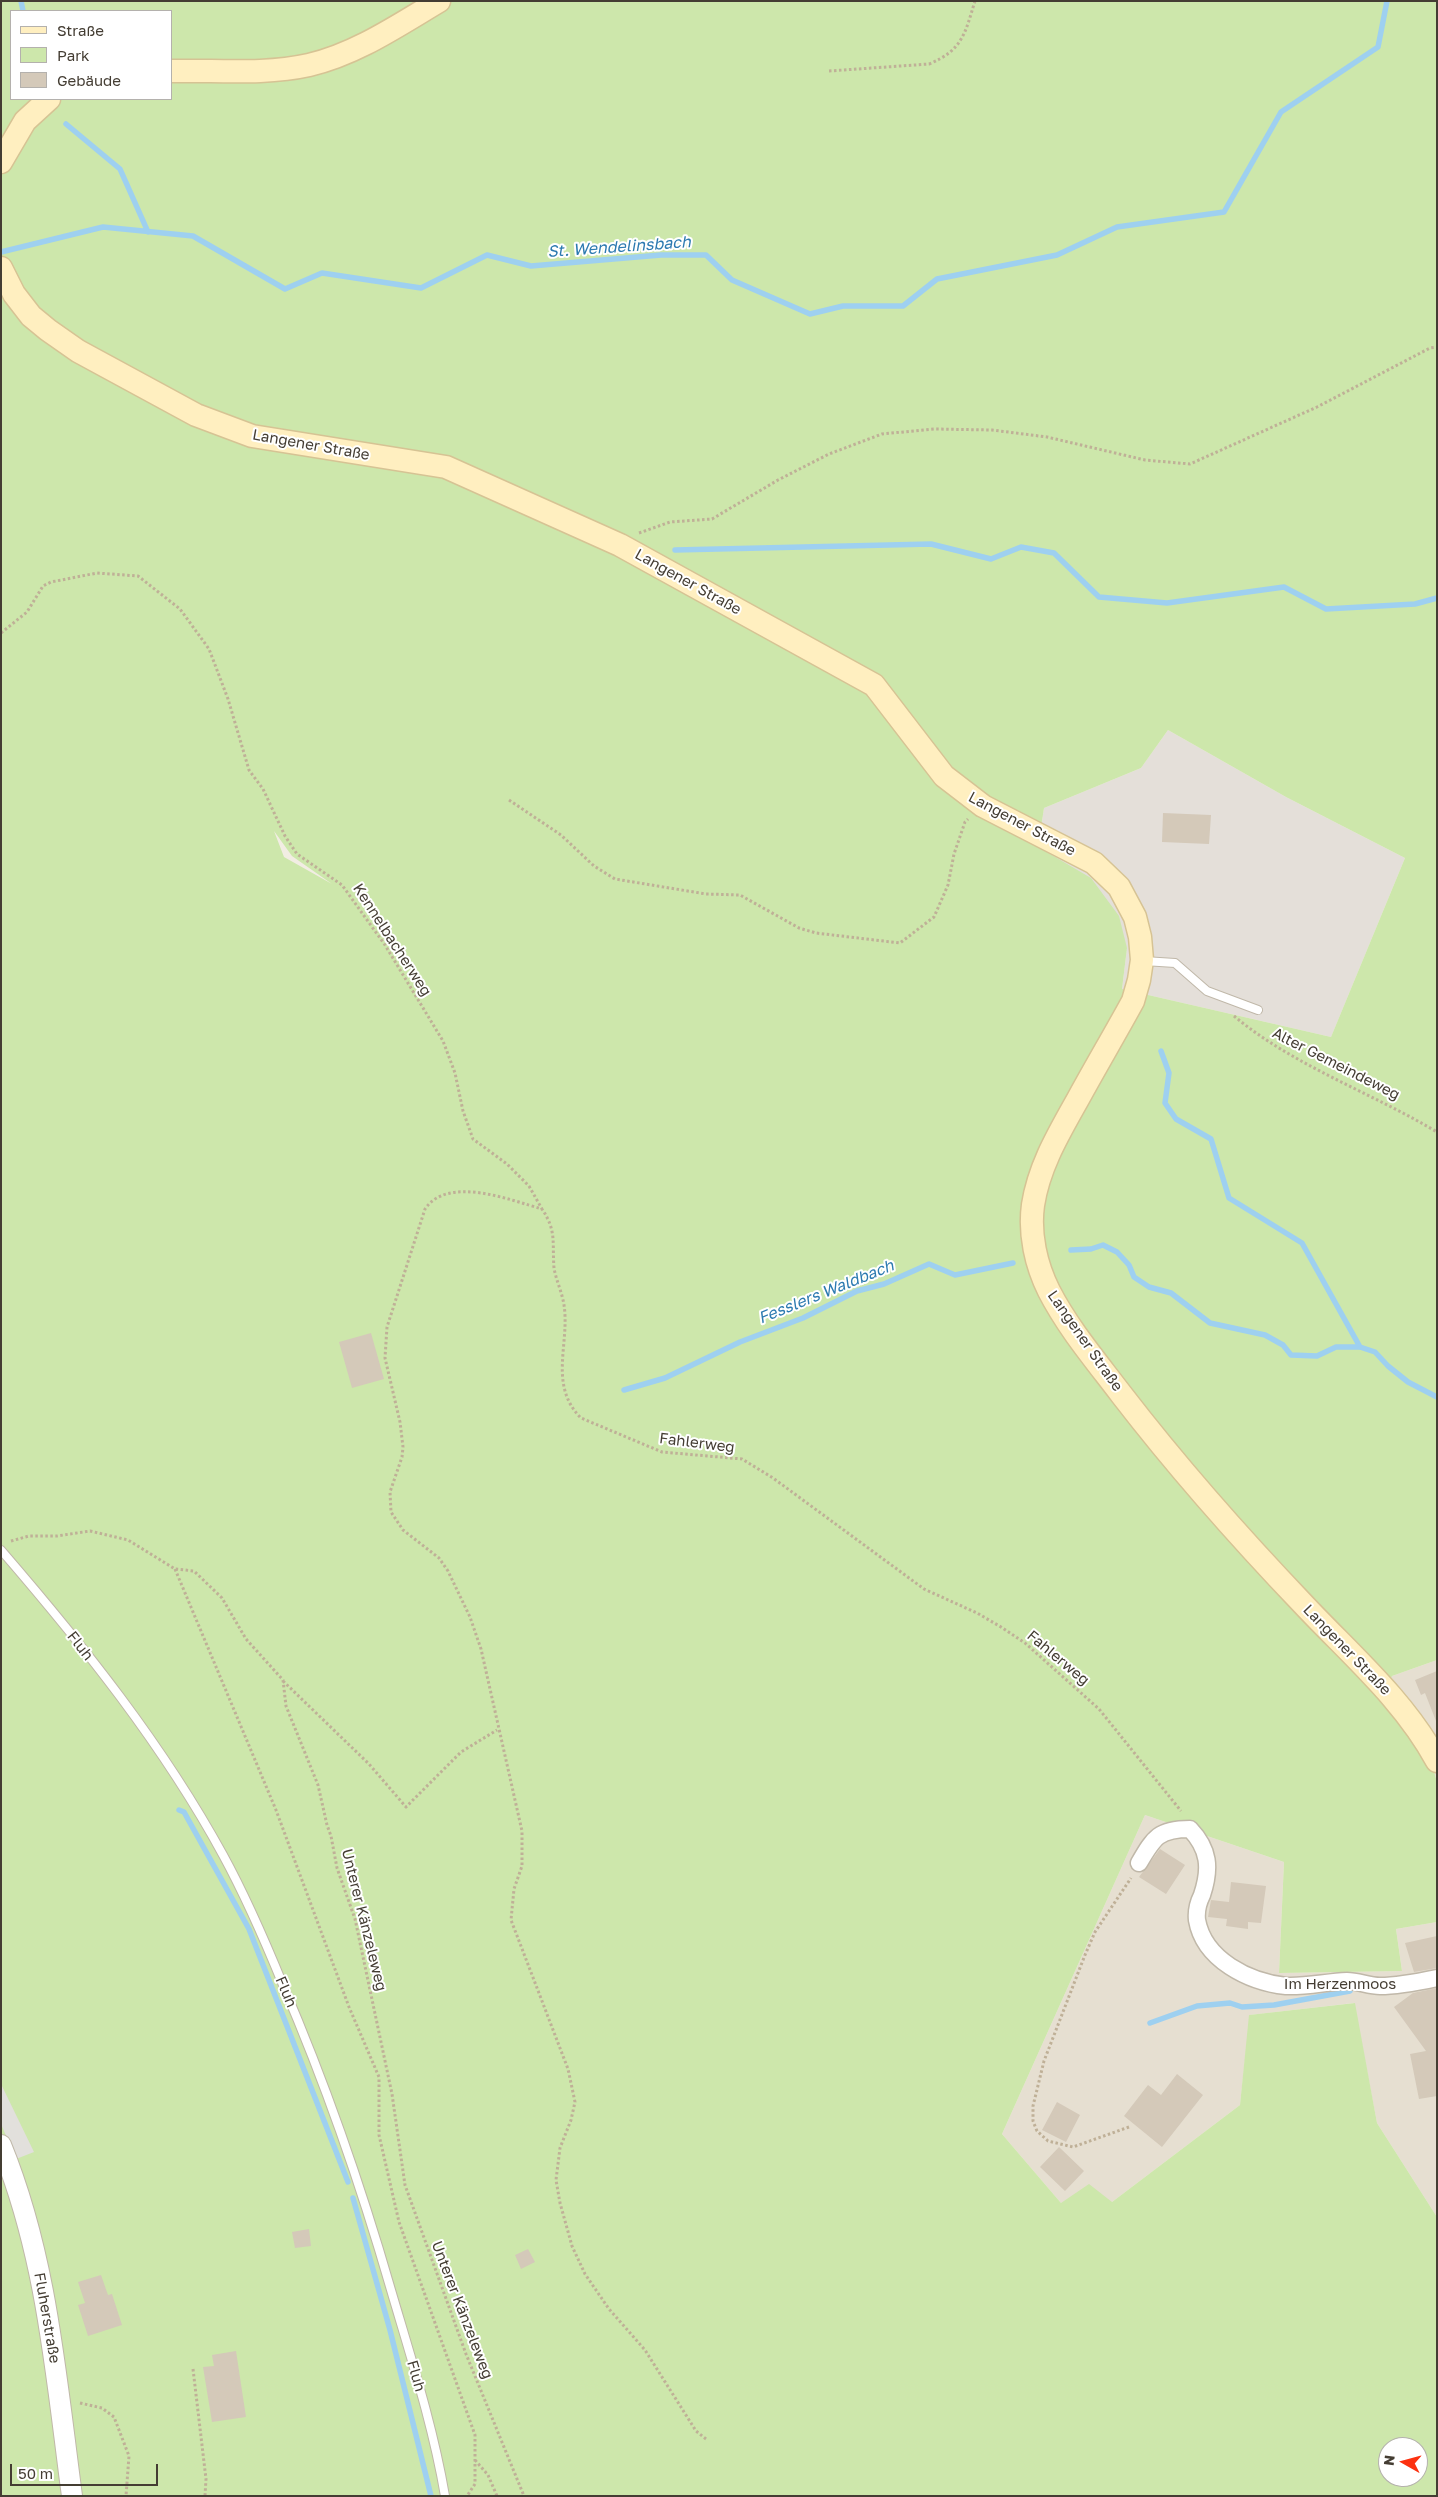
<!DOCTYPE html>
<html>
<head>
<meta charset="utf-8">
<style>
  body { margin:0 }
  #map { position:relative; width:1438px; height:2497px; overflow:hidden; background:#f2ede3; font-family:"Golos Text",sans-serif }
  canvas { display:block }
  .frame { position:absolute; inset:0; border:2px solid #443d33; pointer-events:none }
  .legend { position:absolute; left:10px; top:10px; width:162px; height:90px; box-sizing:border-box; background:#fff; border:1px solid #b4b1ad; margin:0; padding:6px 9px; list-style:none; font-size:15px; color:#443d33 }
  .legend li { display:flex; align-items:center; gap:10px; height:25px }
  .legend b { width:25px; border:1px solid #b4b1ad }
  .north { position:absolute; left:1378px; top:2437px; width:50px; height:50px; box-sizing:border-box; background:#fff; border:1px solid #b4b1ad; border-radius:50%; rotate:277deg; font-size:14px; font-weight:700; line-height:20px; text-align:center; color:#443d33 }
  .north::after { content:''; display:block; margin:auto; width:18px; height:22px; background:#fc3110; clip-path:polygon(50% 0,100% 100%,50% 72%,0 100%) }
  .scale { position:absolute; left:10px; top:2464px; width:148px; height:22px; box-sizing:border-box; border:2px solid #443d33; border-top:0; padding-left:6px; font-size:15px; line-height:18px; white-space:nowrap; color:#443d33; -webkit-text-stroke:4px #fff; paint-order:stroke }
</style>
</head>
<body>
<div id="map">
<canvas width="1438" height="2497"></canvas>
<div class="frame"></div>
<ul class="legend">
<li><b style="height:6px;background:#ffefc0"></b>Straße</li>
<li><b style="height:14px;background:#cde7ab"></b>Park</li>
<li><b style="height:14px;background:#d4c9b9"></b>Gebäude</li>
</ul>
<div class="north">N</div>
<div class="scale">50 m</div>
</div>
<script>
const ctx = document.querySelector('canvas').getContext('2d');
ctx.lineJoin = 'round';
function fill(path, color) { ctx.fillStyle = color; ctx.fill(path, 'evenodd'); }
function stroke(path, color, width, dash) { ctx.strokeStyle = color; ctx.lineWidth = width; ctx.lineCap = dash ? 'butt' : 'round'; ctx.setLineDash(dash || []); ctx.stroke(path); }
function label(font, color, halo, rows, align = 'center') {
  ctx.font = font + ' "Golos Text",sans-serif'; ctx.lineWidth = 4; ctx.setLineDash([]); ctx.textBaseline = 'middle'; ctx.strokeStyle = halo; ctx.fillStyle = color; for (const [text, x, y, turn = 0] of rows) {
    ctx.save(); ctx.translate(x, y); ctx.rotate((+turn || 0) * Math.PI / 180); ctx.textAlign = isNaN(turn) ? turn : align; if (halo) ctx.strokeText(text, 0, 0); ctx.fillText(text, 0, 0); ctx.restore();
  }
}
const residential = new Path2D(`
  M 1437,1660 L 1437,1782 L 1433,1768 L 1384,1694 L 1392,1676 Z
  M 1145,1815 L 1284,1862 L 1279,1973 L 1402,1971 L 1396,1929 L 1437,1922 L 1437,2217 L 1377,2123 L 1354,2003 L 1250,2015 L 1240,2105 L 1112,2202 L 1061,2203 L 1002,2134 Z`);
const industrial = new Path2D(`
  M 1168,730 L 1286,797 L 1405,858 L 1331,1037 L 1122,989 L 1127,948 L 1038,847 L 1044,808 L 1141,768 Z`);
const green = new Path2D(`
  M 1,1 L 1437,1 L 1437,1660 L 1392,1676 L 1384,1694 L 1433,1768 L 1437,1782 L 1437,1922 L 1396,1929 L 1402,1971 L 1279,1973 L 1284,1862 L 1145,1815 L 1002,2134 L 1061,2203 L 1089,2184 L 1112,2202 L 1240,2105 L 1249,2015 L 1355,2003 L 1377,2123 L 1437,2217 L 1437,2496 L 1,2496 ZM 11,11 L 171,11 L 171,99 L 11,99 ZM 1168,730 L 1286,797 L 1405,858 L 1331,1037 L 1122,989 L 1127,948 L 1119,916 L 1091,878 L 1038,847 L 1044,808 L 1141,768 ZM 274,831 L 292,856 L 332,884 L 284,857 ZM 1388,2447 L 1418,2447 L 1418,2477 L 1388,2477 Z`);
const parking = new Path2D(`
  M 1,2084 L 34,2152 L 16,2159 L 1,2124 Z`);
const stream = new Path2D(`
  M 21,1 L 23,11
  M 66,124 L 120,169 L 148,232
  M 1,252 L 103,227 L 193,236 L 285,289 L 322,273 L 421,288 L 487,255 L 531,266 L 661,255 L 706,255 L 732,280 L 810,314 L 843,306 L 903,306 L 937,279 L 1057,255 L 1117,227 L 1224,212 L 1281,112 L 1378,47 L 1387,1
  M 675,550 L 931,544 L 991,559 L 1021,547 L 1054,553 L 1099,597 L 1167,603 L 1284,587 L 1326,609 L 1415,604 L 1437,598
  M 1161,1051 L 1169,1073 L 1165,1103 L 1176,1119 L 1211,1139 L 1229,1198 L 1302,1243 L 1360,1347
  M 1071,1250 L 1091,1249 L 1103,1245 L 1117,1252 L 1129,1265 L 1134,1277 L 1149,1287 L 1171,1293 L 1210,1323 L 1265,1335 L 1283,1345 L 1291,1355 L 1317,1356 L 1336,1347 L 1360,1347 L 1375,1352 L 1388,1366 L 1408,1382 L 1437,1397
  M 624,1390 L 665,1378 L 740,1342 L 803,1318 L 857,1291 L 884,1284 L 929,1264 L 955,1275 L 1013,1263
  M 179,1810 L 184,1812 L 249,1929 L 348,2182
  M 1150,2023 L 1197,2006 L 1230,2003 L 1242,2007 L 1274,2005 L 1350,1991
  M 353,2198 L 390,2330 L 431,2496`);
const building = new Path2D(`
  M 1163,813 L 1211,815 L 1209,844 L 1162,842 Z
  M 371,1333 L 384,1379 L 352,1388 L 339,1342 Z
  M 1437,1671 L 1437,1721 L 1436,1721 L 1425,1693 L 1421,1695 L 1415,1680 Z
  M 1160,1849 L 1185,1865 L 1166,1894 L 1139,1877 Z
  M 1231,1882 L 1266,1886 L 1261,1923 L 1248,1922 L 1248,1929 L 1226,1926 L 1227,1919 L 1208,1917 L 1211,1900 L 1229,1902 Z
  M 1437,1936 L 1437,1968 L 1414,1972 L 1405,1943 Z
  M 1437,1988 L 1437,2096 L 1419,2099 L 1410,2054 L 1426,2051 L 1394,2007 L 1413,1993 Z
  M 1177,2074 L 1203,2095 L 1162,2147 L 1124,2116 L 1148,2085 L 1161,2095 Z
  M 1057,2102 L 1080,2115 L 1066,2142 L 1042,2130 Z
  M 1059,2147 L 1084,2171 L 1065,2191 L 1040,2167 Z
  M 309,2229 L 311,2246 L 295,2248 L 292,2232 Z
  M 528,2249 L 535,2262 L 521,2269 L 515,2255 Z
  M 101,2275 L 108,2295 L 112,2294 L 122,2325 L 88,2336 L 78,2305 L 85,2303 L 78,2282 Z
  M 236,2351 L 246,2417 L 212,2422 L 203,2367 L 214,2366 L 212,2355 Z`);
const path = new Path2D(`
  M 829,71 L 929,64 C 963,50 965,33 975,1
  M 639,533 L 670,522 L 712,519 L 778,480 L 829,454 L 882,434 L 934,429 L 992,430 L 1047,437 L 1145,460 L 1190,464 L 1317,407 L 1430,348 L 1437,347
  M 1,633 L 27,612 L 43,586 L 51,582 L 97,573 L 138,576 L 180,609 L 209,649 L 228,699 L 249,770 L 263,789 L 285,836 L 297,854 L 342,885 L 385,945 L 443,1041 L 455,1073 L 463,1111 L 473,1139 L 507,1164 L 529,1186 L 542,1209
  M 509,800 L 561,835 L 594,866 L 615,879 L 706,894 L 740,895 L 799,928 L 816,933 L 900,943 L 934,917 L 948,885 L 954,854 L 965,822 L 968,819
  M 1234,1016 C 1294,1066 1370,1092 1437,1132
  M 11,1541 L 29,1536 L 57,1536 L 90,1531 L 128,1540 L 175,1569 L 194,1571 L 222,1598 L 246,1639 L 283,1680 L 286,1706 L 318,1785 L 327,1825 L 331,1836 L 337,1868 L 355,1919 L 392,2094 L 405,2185 L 466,2354 L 524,2496
  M 175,1569 L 276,1810 L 349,2007 L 379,2077 L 379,2135 L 399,2222 L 475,2435 L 475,2484 L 467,2496
  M 283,1681 L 369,1764 L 406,1807 L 461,1752 L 497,1730
  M 1129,2127 L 1073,2147 L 1048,2141 L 1037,2131 L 1033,2121 L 1033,2106 L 1044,2061 L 1085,1955 L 1095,1932 L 1131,1878
  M 193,2369 L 206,2479 L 205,2496
  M 80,2403 L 102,2408 L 114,2417 L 129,2456 L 126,2496
  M 706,2439 L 696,2431 L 645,2350 L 609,2309 L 585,2274 L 572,2246 L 560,2203 L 556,2180 L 560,2148 L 571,2120 L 575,2102 L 568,2069 L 511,1920 L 514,1889 L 522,1866 L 522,1831 L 481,1649 L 470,1617 L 448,1571 L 439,1558 L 403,1530 L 391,1512 L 390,1492 L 402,1457 L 403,1447 L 400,1422 L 385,1358 L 387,1327 L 425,1209 C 448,1175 510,1200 542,1209 C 557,1231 552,1243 554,1268 C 556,1280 562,1292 564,1305 C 570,1344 548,1385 581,1418 L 662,1452 L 742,1459 L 773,1478 L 924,1589 L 977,1613 L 1001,1627 L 1025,1643 L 1099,1709 L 1181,1811
  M 475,2460 L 488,2475 L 497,2496`);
const service = new Path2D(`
  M 1144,961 L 1175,963 L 1207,991 L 1258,1010
  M 1,1550 C 83,1645 163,1745 223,1855 C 246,1897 265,1941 283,1985 C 326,2085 361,2186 391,2290 C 411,2358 433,2426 445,2496`);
const minor = new Path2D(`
  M 1139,1863 C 1154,1837 1159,1829 1190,1829 C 1209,1849 1211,1868 1202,1895 C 1198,1903 1196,1911 1197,1920 C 1204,1960 1249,1982 1286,1986 C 1306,1987 1326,1982 1347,1981 C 1358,1981 1369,1986 1380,1986 C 1399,1986 1418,1982 1437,1978`);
const tertiary = new Path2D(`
  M 1,2145 C 47,2257 56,2377 72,2496`);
const secondary = new Path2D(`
  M 171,71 C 217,70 264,75 309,65 C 356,54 397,26 439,1
  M 1,162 L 25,121 L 49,99
  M 1,268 L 14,294 L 31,316 L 48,330 L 78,351 L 196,415 L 252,436 L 446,467 L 620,545 L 874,685 L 944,776 L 983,806 L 1094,863 L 1119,887 L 1135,917 L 1140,937 L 1142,960 L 1139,980 L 1133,1001 C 1115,1034 1096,1066 1078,1099 C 1059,1133 1039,1166 1033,1205 C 1029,1234 1036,1265 1049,1291 C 1068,1328 1096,1361 1121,1394 C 1178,1468 1240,1538 1304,1605 C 1351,1655 1404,1700 1437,1761`);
const streetNames = [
  ["Langener Straße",311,445,10],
  ["Langener Straße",688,582,29],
  ["Langener Straße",1022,824,28],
  ["Kennelbacherweg",392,940,57],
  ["Alter Gemeindeweg",1336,1064,27],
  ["Langener Straße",1085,1341,55],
  ["Fahlerweg",697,1443,7],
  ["Fluh",80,1646,52],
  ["Langener Straße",1347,1650,46],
  ["Fahlerweg",1058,1658,40],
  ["Unterer Känzeleweg",364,1920,76],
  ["Im Herzenmoos",1340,1984],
  ["Fluh",286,1992,67],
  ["Unterer Känzeleweg",462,2310,69],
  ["Fluherstraße",47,2318,80],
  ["Fluh",416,2376,74]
];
const waterNames = [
  ["St. Wendelinsbach",619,247,-4],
  ["Fesslers Waldbach",826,1292,-22]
];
fill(residential, '#e6dfd1');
fill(industrial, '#e4dfd9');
fill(green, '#cde7ab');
fill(parking, '#e2e0dc');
stroke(stream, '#9ed0f0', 5.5);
fill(building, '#d4c9b9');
stroke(service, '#c0b8a9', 10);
stroke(minor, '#c0b8a9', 19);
stroke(tertiary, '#c0b8a9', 22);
stroke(secondary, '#d6c394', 25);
stroke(path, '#bfb097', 3, [2.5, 2.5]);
stroke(service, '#fff', 8);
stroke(minor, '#fff', 16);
stroke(tertiary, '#fff', 20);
stroke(secondary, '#ffefc0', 22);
label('15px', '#443d33', '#fff', streetNames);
label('italic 16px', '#2c7ab0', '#fff', waterNames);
</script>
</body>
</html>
